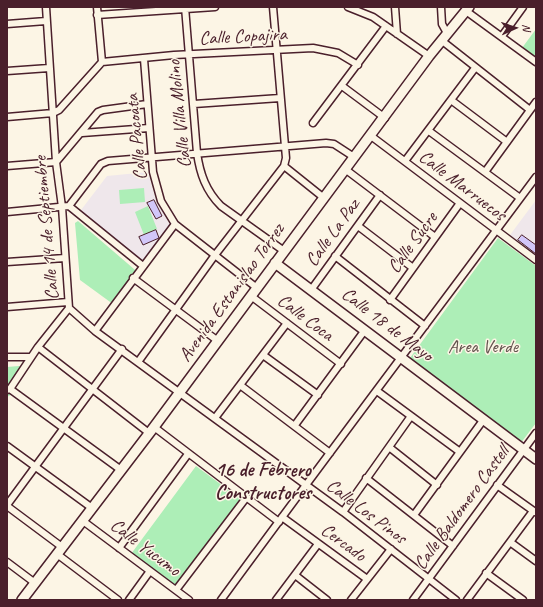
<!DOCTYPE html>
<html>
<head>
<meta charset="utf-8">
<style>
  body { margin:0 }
  #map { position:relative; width:543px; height:607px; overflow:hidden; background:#fcf5e5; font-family:Caveat,sans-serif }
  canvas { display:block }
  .frame { position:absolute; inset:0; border:8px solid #4a1f2b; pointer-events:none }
  .north { position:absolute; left:495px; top:8px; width:40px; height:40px; -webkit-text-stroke:3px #fcf5e5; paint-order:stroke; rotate:87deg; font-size:11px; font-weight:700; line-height:16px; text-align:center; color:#4a1f2b }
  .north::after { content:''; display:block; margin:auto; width:14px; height:18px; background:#4a1f2b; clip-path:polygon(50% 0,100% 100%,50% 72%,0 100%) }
</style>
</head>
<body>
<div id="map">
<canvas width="543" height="607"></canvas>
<div class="frame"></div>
<div class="north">N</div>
</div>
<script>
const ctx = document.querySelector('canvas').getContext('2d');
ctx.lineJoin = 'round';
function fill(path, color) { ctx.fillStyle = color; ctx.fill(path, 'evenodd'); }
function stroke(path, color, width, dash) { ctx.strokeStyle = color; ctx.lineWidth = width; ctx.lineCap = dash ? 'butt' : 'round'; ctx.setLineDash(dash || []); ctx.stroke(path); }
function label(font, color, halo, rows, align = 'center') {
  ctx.font = font + ' Caveat,sans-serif'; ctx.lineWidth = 3; ctx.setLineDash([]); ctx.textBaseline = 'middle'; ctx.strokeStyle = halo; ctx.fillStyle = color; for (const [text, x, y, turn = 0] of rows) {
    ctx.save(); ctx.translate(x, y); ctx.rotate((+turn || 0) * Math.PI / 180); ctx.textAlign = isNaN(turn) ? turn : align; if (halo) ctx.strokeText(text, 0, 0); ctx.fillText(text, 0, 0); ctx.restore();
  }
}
const built = new Path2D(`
  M 148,172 L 155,198 L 172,229 L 144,265 L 81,210 L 107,176 Z
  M 536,200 L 536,254 L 510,235 Z`);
const green = new Path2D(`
  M 536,29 L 536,58 L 522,48 Z
  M 144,188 L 145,202 L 120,204 L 119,190 Z
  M 148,206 L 157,229 L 144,235 L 135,212 Z
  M 78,221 L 141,275 L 117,307 L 80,280 L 75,223 Z
  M 498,238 L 536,266 L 536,423 L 520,444 L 412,362 L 413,360 L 410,358 Z
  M 31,365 L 14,387 L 14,393 L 7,397 L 7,367 Z
  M 196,466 L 242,500 L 235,517 L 180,591 L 131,554 Z`);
const building = new Path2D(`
  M 154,200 L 162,216 L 156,219 L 147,203 Z
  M 156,230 L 159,238 L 143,245 L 139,237 Z
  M 522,235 L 536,245 L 536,254 L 518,240 Z`);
const street = new Path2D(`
  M 46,7 L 56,162 L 62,207 L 69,308 L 95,331 L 343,512 L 456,600
  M 185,7 L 197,153 C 200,174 206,191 221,206 L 284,251
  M 348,7 L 373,17 L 429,56
  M 395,7 L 397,34
  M 441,7 L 442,24 L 447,33
  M 466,11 L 536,62
  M 97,15 L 215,7
  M 7,24 L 46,21
  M 502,36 L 523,7
  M 441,40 L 530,110
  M 144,59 L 153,172 L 161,201 L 175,224 L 257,288
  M 102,62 L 174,55 L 313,48 L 338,53 L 358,65
  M 7,71 L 49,68
  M 342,86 L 385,118
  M 451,100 L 507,142
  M 194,104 L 280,98
  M 7,117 L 53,113 L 59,110 L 102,62 L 97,7
  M 313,123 L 386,26
  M 429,131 L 520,198
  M 82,133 L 149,128
  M 371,136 L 536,260
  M 405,161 L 475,68
  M 7,166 L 56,162 L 98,112 L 103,110 L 147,104
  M 284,166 L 324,198
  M 345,169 L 435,237
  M 485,172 L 536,102
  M 69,206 L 101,164 L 108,161 L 326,143 L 334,144 L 354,157
  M 7,212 L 69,206 L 143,266
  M 358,226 L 413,268
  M 335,256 L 425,326
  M 7,262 L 65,258
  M 133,278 L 218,341
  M 311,290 L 380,195
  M 251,296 L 341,364
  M 390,300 L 460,203
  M 7,307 L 68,302
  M 95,331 L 175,224
  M 38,347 L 149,433
  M 263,355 L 318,395
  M 7,357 L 31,357
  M 138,362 L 215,255 L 284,166 L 286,158 L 273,7
  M 240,385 L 330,453
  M 10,389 L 121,470
  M 7,390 L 10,389 L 38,347 L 69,308
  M 377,391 L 460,452
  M 215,418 L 287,323
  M 295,425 L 365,330
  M 154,427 L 279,522
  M 7,446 L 92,508
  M 389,447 L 437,485
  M 366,478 L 453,546
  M 497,485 L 535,512
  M 7,505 L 122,349
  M 7,506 L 62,547
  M 343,512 L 411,416
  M 414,515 L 484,419
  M 282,517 L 367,579
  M 83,521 L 189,600
  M 510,542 L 536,561
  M 119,548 L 188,454
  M 57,554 L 118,600
  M 7,562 L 35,583
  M 486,573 L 523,600
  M 295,575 L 327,600
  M 176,590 L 246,498
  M 129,600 L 150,571
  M 221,600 C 325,458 431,318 536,177
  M 276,600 L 318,544
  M 351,600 L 391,549
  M 413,600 L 536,433
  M 467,600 L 533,511`);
const secondary = new Path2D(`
  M 275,263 L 536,459
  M 22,600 L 154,427 L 429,56 L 469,7`);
const streetNames = [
  ["Calle Copajira",243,37,-3],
  ["Calle Villa Molino",180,114,-96],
  ["Calle Pacoata",137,137,-96],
  ["Calle Marruecos",462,186,37],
  ["Calle 14 de Septiembre",47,228,-95],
  ["Calle La Paz",333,233,-54],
  ["Calle Sucre",413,243,-54],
  ["Avenida Estanislao Torrez",232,293,-54],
  ["Calle Coca",305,318,37],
  ["Calle 18 de Mayo",387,325,37],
  ["Calle Baldomero Castell",462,508,-54],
  ["Calle Los Pinos",366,512,37],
  ["Cercado",343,543,36],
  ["Calle Yucumo",145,548,37]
];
const parkNames = [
  ["Area Verde",483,347]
];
const neighbourhoodNames = [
  ["16 de Febrero",263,471],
  ["Constructores",263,494]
];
fill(built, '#efe7eb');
fill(green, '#adeeb7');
fill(building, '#d2c7f9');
stroke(building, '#4a1f2b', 1);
stroke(street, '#4a1f2b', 9);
stroke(secondary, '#4a1f2b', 12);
stroke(street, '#fcf5e5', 6);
stroke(secondary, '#fcf5e5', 9);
label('19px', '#4a1f2b', '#fcf5e5', streetNames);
label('19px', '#63534e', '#fcf5e5', parkNames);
label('bold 20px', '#4a1f2b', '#fcf5e5', neighbourhoodNames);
</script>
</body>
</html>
